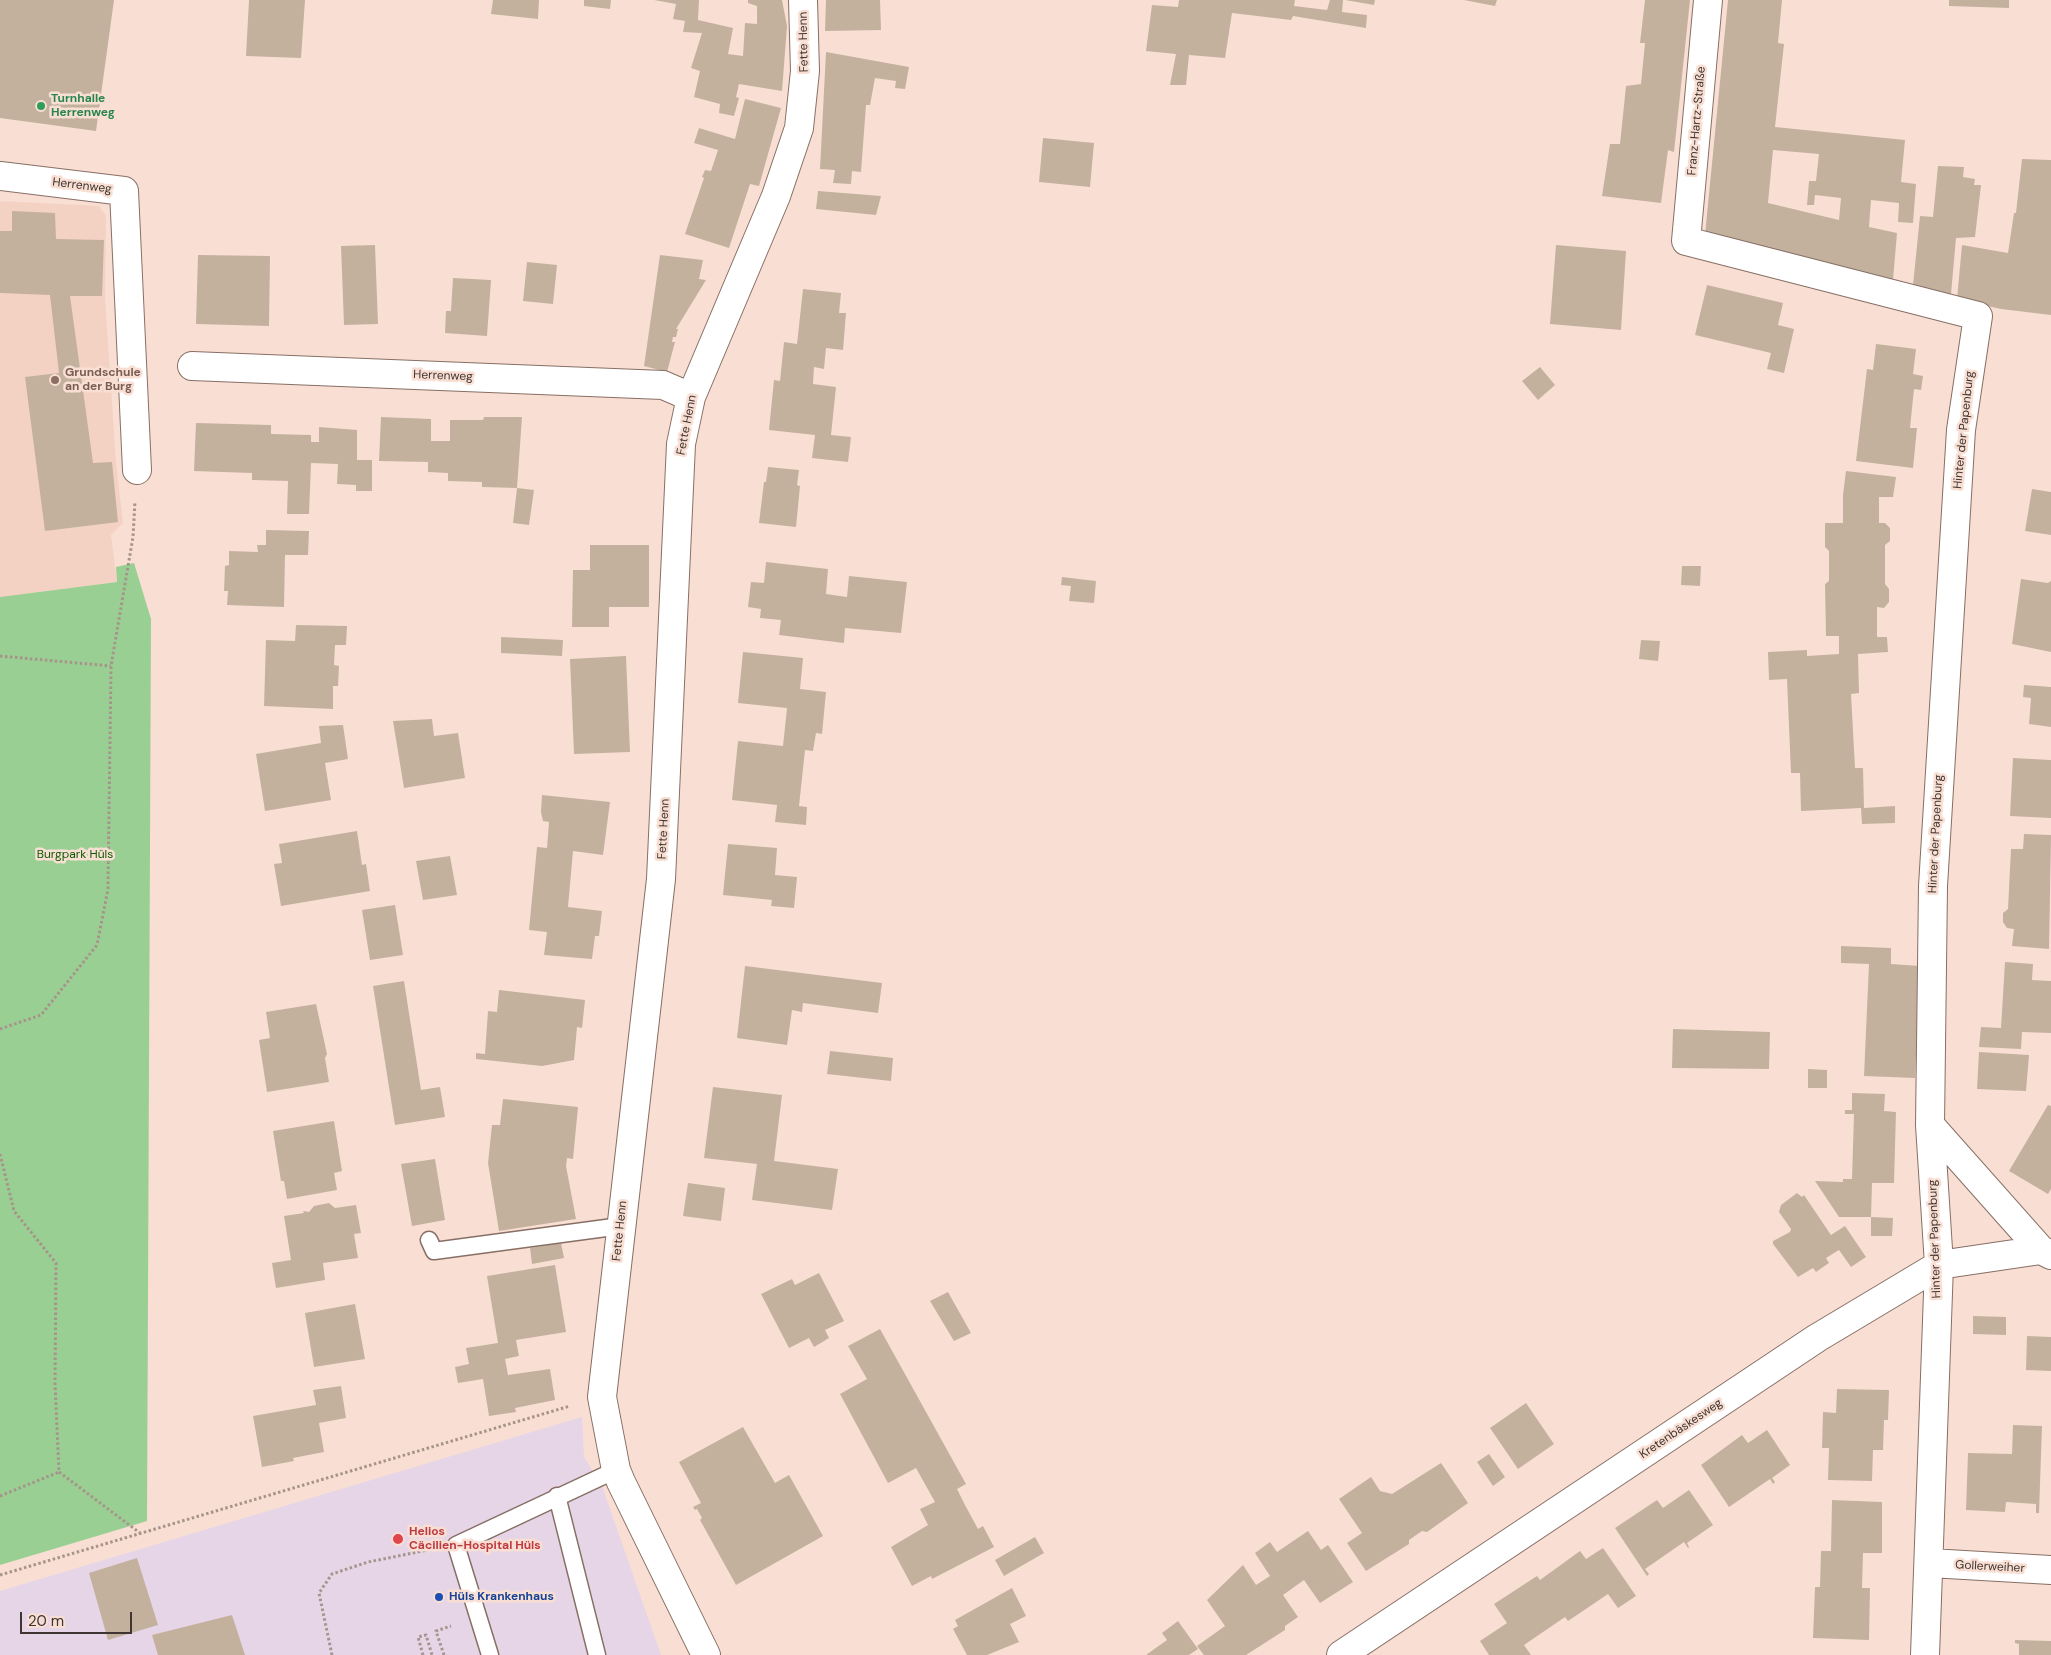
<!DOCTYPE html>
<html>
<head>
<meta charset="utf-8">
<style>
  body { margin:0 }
  #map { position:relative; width:2051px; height:1655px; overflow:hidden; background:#f9dfd3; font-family:"DM Sans",sans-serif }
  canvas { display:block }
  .scale { position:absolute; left:20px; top:1612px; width:112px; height:22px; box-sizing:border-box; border:2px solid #3f3531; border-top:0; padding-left:6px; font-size:15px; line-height:18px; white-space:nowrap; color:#3f3531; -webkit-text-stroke:4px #f9dfd3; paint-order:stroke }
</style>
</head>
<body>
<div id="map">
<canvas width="2051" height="1655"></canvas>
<div class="scale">20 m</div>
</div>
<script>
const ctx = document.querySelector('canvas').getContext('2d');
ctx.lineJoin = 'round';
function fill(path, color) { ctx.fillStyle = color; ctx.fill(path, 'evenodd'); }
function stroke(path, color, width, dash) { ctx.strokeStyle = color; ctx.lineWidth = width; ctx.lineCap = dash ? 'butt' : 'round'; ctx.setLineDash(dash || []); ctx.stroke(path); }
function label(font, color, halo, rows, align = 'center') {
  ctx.font = font + ' "DM Sans",sans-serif'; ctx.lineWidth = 5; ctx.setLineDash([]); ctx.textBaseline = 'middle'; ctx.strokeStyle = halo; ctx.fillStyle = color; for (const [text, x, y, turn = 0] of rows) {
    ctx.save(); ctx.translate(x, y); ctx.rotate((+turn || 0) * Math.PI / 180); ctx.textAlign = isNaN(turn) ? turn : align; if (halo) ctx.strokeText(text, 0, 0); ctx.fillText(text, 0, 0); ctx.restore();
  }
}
const built = new Path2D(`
  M 0,201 L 99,206 L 106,216 L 105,298 L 116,462 L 123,523 L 111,535 L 117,582 L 0,597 Z`);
const medical = new Path2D(`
  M 582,1417 L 584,1457 L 602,1486 L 661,1655 L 0,1655 L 0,1591 Z`);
const green = new Path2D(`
  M 134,563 L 151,619 L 147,1521 L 0,1565 L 0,597 L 117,582 L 116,567 Z`);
const building = new Path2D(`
  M 0,0 L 114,0 L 96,131 L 0,118 Z
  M 249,0 L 305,0 L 301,58 L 246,56 Z
  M 493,0 L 539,0 L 538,19 L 491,14 Z
  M 584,0 L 611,0 L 610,9 L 584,6 Z
  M 654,0 L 699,0 L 698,20 L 733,28 L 728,54 L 743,56 L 745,23 L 757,24 L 757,6 L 748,3 L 748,0 L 782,0 L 787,26 L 782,91 L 739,84 L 736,97 L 739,98 L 734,116 L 719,113 L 720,104 L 694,97 L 700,71 L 691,68 L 702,33 L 683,32 L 685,21 L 673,19 L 676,4 Z
  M 826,0 L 880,0 L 881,30 L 825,31 Z
  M 1179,0 L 1295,0 L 1294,6 L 1327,10 L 1330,0 L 1343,0 L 1342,12 L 1367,15 L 1366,28 L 1293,16 L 1291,20 L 1232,13 L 1225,58 L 1189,55 L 1186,85 L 1170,85 L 1176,54 L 1146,51 L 1152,5 L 1178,7 Z
  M 1345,0 L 1375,0 L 1374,5 Z
  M 1464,0 L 1497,0 L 1495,6 Z
  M 1645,0 L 1690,0 L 1674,152 L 1668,150 L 1661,203 L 1602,196 L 1610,144 L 1620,144 L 1626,86 L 1641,84 L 1645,43 L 1640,43 Z
  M 1728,0 L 1782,0 L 1778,43 L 1784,44 L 1775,127 L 1905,140 L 1901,182 L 1916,184 L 1913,223 L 1898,222 L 1899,203 L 1871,200 L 1869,227 L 1897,233 L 1893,280 L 1705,235 ZM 1773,150 L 1819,154 L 1816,181 L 1809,181 L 1807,205 L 1814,205 L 1815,195 L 1841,198 L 1839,220 L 1768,203 Z
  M 1949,0 L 2009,0 L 2009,8 L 1949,6 Z
  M 826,52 L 909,67 L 905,89 L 895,88 L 896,81 L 875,78 L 870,105 L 866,105 L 861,172 L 852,171 L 851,184 L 833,183 L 835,170 L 820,169 Z
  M 745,99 L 781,108 L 759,186 L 750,184 L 729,248 L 685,234 L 704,178 L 702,177 L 705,170 L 711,171 L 718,150 L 694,143 L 699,128 L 735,139 Z
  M 1043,138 L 1094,143 L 1090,187 L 1039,182 Z
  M 2022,159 L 2051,160 L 2051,315 L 2001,309 L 1957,299 L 1962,245 L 2008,253 L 2014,213 L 2016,213 Z
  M 1938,166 L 1964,167 L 1963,177 L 1975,179 L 1974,185 L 1981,185 L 1975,237 L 1956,238 L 1951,294 L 1913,285 L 1920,216 L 1933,217 Z
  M 818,191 L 881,196 L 876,215 L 816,209 Z
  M 12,211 L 55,213 L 56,239 L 104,240 L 102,296 L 70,296 L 93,463 L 112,462 L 118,522 L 45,531 L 25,377 L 59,373 L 50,295 L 0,293 L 0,231 L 12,231 Z
  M 375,245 L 378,324 L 344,325 L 341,246 Z
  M 1556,245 L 1626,251 L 1621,330 L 1550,324 Z
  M 198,255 L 270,256 L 269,326 L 196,324 Z
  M 660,255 L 703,260 L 699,279 L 706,280 L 676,329 L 678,329 L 676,337 L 673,337 L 672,342 L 675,342 L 667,372 L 644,366 Z
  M 527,262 L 557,265 L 553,304 L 523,301 Z
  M 453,278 L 491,280 L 487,336 L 445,333 L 446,311 L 451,311 Z
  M 1707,285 L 1783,303 L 1778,325 L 1794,329 L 1784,373 L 1767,369 L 1771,353 L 1695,335 Z
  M 803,289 L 841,293 L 839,313 L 846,313 L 843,350 L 826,348 L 824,369 L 814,367 L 813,384 L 836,387 L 831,435 L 851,437 L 848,462 L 812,458 L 815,435 L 769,430 L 774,380 L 780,381 L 784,342 L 797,344 Z
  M 1876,344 L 1916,349 L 1913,374 L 1923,376 L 1921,390 L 1914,389 L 1910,428 L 1917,428 L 1913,468 L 1856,461 L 1867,369 L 1873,370 Z
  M 1540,367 L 1555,385 L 1538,400 L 1522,381 Z
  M 381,417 L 431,419 L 431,441 L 450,441 L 450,420 L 483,420 L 484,417 L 522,417 L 517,488 L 534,490 L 529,525 L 513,523 L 517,488 L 482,487 L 482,482 L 448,481 L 448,473 L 428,472 L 428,462 L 379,461 Z
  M 196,423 L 271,425 L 271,434 L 311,435 L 311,442 L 319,442 L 319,427 L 357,430 L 357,460 L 372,460 L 372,491 L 356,491 L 356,485 L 337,484 L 338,464 L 311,463 L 309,514 L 287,514 L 288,481 L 252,480 L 252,473 L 194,471 Z
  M 768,467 L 799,470 L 797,485 L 800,486 L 796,527 L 759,523 L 764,482 L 766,482 Z
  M 1846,471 L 1896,477 L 1893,497 L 1879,497 L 1879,523 L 1885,523 L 1890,528 L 1890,541 L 1885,545 L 1885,584 L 1889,589 L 1889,602 L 1884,608 L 1877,607 L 1877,637 L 1887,637 L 1888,652 L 1858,654 L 1859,693 L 1851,694 L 1855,768 L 1863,768 L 1864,808 L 1895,806 L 1895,823 L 1862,824 L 1861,808 L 1801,811 L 1800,773 L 1791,773 L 1787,679 L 1769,680 L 1768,652 L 1807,650 L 1807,656 L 1839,654 L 1839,636 L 1826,636 L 1825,584 L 1829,581 L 1829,551 L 1825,547 L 1825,523 L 1843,523 L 1843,495 Z
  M 2032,489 L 2051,492 L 2051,535 L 2025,531 Z
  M 266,530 L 309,531 L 308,555 L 285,555 L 284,607 L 227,605 L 228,591 L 224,591 L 225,566 L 229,565 L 229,551 L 258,552 L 257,545 L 266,545 Z
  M 590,545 L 649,545 L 649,607 L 609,607 L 609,627 L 572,627 L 573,570 L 590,570 Z
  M 766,562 L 828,569 L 826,594 L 847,597 L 849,576 L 907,582 L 901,633 L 845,628 L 844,643 L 779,635 L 781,620 L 760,618 L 761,609 L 748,607 L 751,582 L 764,583 Z
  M 1682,566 L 1701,566 L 1700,586 L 1681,585 Z
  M 1062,577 L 1096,581 L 1094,603 L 1069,601 L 1071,586 L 1061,585 Z
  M 2021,579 L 2048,583 L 2051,581 L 2051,652 L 2012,644 Z
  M 296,625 L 347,626 L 346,645 L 335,645 L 334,665 L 339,666 L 338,686 L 333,686 L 333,709 L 264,706 L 266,640 L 295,641 Z
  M 501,637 L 563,640 L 562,656 L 501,653 Z
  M 1641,640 L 1660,641 L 1658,661 L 1639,659 Z
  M 743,652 L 803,658 L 800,689 L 826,692 L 822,734 L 816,733 L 813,751 L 805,750 L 799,806 L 807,807 L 806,825 L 775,822 L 777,805 L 732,800 L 738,741 L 783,746 L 787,708 L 738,703 Z
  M 626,656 L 630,752 L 574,754 L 570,659 Z
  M 2024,685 L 2051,687 L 2051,727 L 2029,724 L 2031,698 L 2023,697 Z
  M 432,719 L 434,736 L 458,733 L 465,778 L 404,788 L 393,721 Z
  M 343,725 L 348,759 L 325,763 L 331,800 L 265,811 L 256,754 L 321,743 L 319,726 Z
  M 2013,758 L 2051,760 L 2051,818 L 2010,816 Z
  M 542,795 L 610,802 L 603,855 L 573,851 L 568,907 L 602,911 L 599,936 L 595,936 L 592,959 L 544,955 L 547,932 L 529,930 L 537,847 L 547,848 L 549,822 L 543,821 L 541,812 Z
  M 357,831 L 362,865 L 366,864 L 370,891 L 281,906 L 274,864 L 282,863 L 279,844 Z
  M 2024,834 L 2051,835 L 2049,949 L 2012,946 L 2014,929 L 2007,928 L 2003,922 L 2003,913 L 2008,909 L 2011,849 L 2023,849 Z
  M 728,844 L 777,848 L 775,875 L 797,877 L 794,908 L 771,906 L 772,900 L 723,895 Z
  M 450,856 L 457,895 L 423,900 L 416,861 Z
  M 395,905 L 403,955 L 370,960 L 362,910 Z
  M 1841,946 L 1891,948 L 1891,964 L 1920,966 L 1915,1078 L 1864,1076 L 1869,964 L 1841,963 Z
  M 2005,962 L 2033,964 L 2032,980 L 2051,981 L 2051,1033 L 2022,1032 L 2021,1049 L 1979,1047 L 1981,1027 L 2001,1028 Z
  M 745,966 L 882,983 L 878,1013 L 803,1003 L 802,1012 L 792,1010 L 787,1045 L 737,1038 Z
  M 404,981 L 421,1090 L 440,1087 L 445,1117 L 395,1125 L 373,986 Z
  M 499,990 L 585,1000 L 582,1028 L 577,1027 L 574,1060 L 542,1066 L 476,1059 L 476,1053 L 485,1054 L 488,1011 L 497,1012 Z
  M 316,1004 L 327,1054 L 325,1058 L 329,1082 L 267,1092 L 259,1040 L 270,1038 L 266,1012 Z
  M 1673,1029 L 1770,1032 L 1769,1069 L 1672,1068 Z
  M 830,1051 L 893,1058 L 891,1081 L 827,1074 Z
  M 1979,1052 L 2029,1055 L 2026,1091 L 1977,1089 Z
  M 1808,1069 L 1827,1070 L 1827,1088 L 1808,1088 Z
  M 713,1087 L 782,1095 L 774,1161 L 838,1169 L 832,1210 L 752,1200 L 757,1164 L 704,1158 Z
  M 1852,1093 L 1885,1094 L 1884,1111 L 1896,1112 L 1894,1183 L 1872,1183 L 1871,1217 L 1839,1217 L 1815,1181 L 1843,1182 L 1843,1179 L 1852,1179 L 1854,1114 L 1845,1114 L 1845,1110 L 1852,1110 Z
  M 503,1099 L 578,1107 L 573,1159 L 567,1158 L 566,1166 L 576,1219 L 499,1231 L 488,1163 L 492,1125 L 500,1125 Z
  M 2048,1105 L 2051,1106 L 2051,1189 L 2048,1194 L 2009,1171 Z
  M 334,1121 L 342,1171 L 334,1173 L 337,1190 L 287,1199 L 284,1181 L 281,1181 L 273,1131 Z
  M 435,1159 L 445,1220 L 412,1226 L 401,1164 Z
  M 688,1183 L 725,1188 L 721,1221 L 683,1216 Z
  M 1797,1193 L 1802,1197 L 1804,1195 L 1831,1235 L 1845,1226 L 1866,1257 L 1851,1267 L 1839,1250 L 1826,1258 L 1829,1263 L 1816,1272 L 1813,1268 L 1798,1277 L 1773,1244 L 1773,1241 L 1790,1232 L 1791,1229 L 1779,1212 L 1781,1205 Z
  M 329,1203 L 335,1208 L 356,1205 L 361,1233 L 354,1234 L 358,1258 L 323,1263 L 325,1280 L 276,1288 L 272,1263 L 291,1260 L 284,1216 L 304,1213 L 303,1211 L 309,1212 L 314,1206 Z
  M 1871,1217 L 1893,1218 L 1892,1236 L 1871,1236 Z
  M 561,1243 L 564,1258 L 532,1264 L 530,1248 Z
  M 555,1265 L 566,1332 L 516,1340 L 519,1356 L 505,1359 L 508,1375 L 550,1369 L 555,1400 L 515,1408 L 516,1412 L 489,1416 L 483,1379 L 458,1383 L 455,1367 L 469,1364 L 466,1348 L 498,1343 L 487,1276 Z
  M 819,1273 L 844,1321 L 825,1330 L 829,1338 L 814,1347 L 809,1338 L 789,1348 L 761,1294 L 792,1279 L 795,1285 Z
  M 948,1292 L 971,1333 L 954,1341 L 930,1301 Z
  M 355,1304 L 365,1359 L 314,1367 L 305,1313 Z
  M 1973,1316 L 2006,1317 L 2006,1335 L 1973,1334 Z
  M 880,1329 L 966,1484 L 957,1489 L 965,1505 L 978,1529 L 983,1526 L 994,1547 L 932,1579 L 931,1576 L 912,1586 L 891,1547 L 928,1525 L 920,1509 L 935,1502 L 916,1468 L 888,1483 L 840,1394 L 867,1379 L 848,1346 Z
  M 2027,1336 L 2051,1337 L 2051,1371 L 2026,1370 Z
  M 341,1386 L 346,1418 L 319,1423 L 324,1452 L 293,1458 L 294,1461 L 262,1467 L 253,1416 L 316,1405 L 313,1390 Z
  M 1837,1389 L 1889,1390 L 1888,1420 L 1884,1420 L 1883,1450 L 1873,1450 L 1872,1481 L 1828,1480 L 1829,1448 L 1822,1448 L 1823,1412 L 1836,1413 Z
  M 1526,1403 L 1554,1444 L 1518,1469 L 1490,1428 Z
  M 2013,1425 L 2042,1426 L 2039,1513 L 2036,1513 L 2036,1504 L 2006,1502 L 2005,1512 L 1966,1510 L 1968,1453 L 2012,1454 Z
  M 743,1427 L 775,1483 L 789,1475 L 823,1536 L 736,1585 L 700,1520 L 702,1518 L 697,1509 L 695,1510 L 693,1507 L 701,1503 L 679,1462 Z
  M 1767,1430 L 1790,1465 L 1772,1478 L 1775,1482 L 1773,1484 L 1770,1479 L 1729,1507 L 1701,1465 L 1742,1435 L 1748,1443 Z
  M 1489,1454 L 1505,1477 L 1493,1486 L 1477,1462 Z
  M 1441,1463 L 1468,1503 L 1427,1532 L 1422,1531 L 1409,1540 L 1409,1544 L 1366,1571 L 1347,1543 L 1362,1533 L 1339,1499 L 1371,1477 L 1380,1491 L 1392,1494 Z
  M 1689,1490 L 1713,1525 L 1687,1543 L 1689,1547 L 1688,1548 L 1684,1542 L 1645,1569 L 1649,1574 L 1647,1576 L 1615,1528 L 1657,1500 L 1663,1508 Z
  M 1832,1500 L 1882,1502 L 1882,1553 L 1863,1553 L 1862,1588 L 1870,1588 L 1869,1640 L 1813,1638 L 1815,1587 L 1820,1587 L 1821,1551 L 1831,1551 Z
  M 1308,1531 L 1321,1550 L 1328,1545 L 1353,1582 L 1320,1603 L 1304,1580 L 1283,1595 L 1298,1617 L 1285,1626 L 1285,1630 L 1246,1655 L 1204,1655 L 1197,1646 L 1225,1626 L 1207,1600 L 1243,1565 L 1256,1585 L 1270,1576 L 1255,1553 L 1270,1542 L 1277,1552 Z
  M 1035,1537 L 1044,1553 L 1004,1576 L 995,1560 Z
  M 1603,1548 L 1636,1596 L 1618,1608 L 1608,1594 L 1568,1621 L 1565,1617 L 1524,1645 L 1531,1655 L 1489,1655 L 1480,1641 L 1507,1623 L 1494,1604 L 1537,1576 L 1540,1580 L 1580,1551 L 1586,1559 Z
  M 137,1558 L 158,1625 L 108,1640 L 89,1573 Z
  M 1012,1588 L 1026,1616 L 1010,1624 L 1019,1642 L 987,1655 L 967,1655 L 953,1629 L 958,1626 L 955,1620 Z
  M 232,1615 L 245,1655 L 158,1655 L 152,1635 Z
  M 1178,1621 L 1198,1649 L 1189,1655 L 1146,1655 L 1167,1640 L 1162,1633 Z
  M 2015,1640 L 2051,1641 L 2051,1655 L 2019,1655 L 2019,1644 L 2015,1643 Z`);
const path = new Path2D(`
  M 0,656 L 111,666
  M 0,1029 L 41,1015 L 97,945 L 108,889 L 111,666 L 133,537 L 135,501
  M 0,1154 L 14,1211 L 56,1263 L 55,1383 L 59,1472
  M 59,1472 L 140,1533
  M 0,1496 L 59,1472
  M 0,1575 L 570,1406
  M 332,1655 L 319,1593 L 332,1574 L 368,1562 L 428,1550
  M 423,1655 L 418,1637 L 426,1635 L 432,1655
  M 444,1655 L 436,1631 L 451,1626`);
const lane = new Path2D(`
  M 429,1240 L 434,1251 L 621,1226
  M 557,1496 L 597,1655
  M 490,1655 L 456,1545 L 616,1470`);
const street = new Path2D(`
  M 1708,0 L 1686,241 L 1978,316 L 1961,430 L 1933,886 L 1930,1125 L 1939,1265 L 1925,1655
  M 0,176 L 124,191 L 137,470
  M 192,366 L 663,385 L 691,397
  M 1930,1125 L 2041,1250 L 2051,1255
  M 1930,1563 L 2051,1570
  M 706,1655 L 621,1482 L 616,1470 L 602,1397 L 661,879 L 681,444 L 691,397 L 776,196 L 799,128 L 805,71 L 803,0
  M 1341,1655 L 1817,1338 L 1939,1265 L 2041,1250`);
const markers = [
  [41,106,5,"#2e9e5b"],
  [55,380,5,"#8d6e63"],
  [398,1539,6,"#e0444e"],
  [439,1597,5,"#1a4fb4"]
];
const streetNames = [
  ["Fette Henn",804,42,-91],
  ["Franz-Hartz-Straße",1697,121,-85],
  ["Herrenweg",82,186,7],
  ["Herrenweg",443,376,2],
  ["Fette Henn",687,425,-79],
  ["Hinter der Papenburg",1964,430,-84],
  ["Fette Henn",664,829,-87],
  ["Hinter der Papenburg",1936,834,-87],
  ["Fette Henn",620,1231,-84],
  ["Hinter der Papenburg",1935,1239,-92],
  ["Kretenbäskesweg",1681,1429,-34],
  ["Gollerweiher",1990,1567,3]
];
const leisureNames = [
  ["Turnhalle",51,99],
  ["Herrenweg",51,113]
];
const educationNames = [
  ["Grundschule",65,373],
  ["an der Burg",65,387]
];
const parkNames = [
  ["Burgpark Hüls",75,855]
];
const healthNames = [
  ["Helios",409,1532],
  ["Cäcilien-Hospital Hüls",409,1546]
];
const transitNames = [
  ["Hüls Krankenhaus",449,1597]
];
fill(built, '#f4d2c3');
fill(medical, '#e5d5e7');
fill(green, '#9acf93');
fill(building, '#c3b19e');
stroke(lane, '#876f65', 19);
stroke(street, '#876f65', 30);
stroke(path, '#a6938b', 3, [2.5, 2.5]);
stroke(lane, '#fff', 16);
stroke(street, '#fff', 28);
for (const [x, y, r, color] of markers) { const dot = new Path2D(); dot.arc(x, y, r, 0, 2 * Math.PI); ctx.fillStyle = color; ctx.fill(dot); stroke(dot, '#f9dfd3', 2); }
label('12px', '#3f3531', '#f9dfd3', streetNames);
label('bold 12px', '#27864d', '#f9dfd3', leisureNames, 'left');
label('bold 12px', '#785e54', '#f9dfd3', educationNames, 'left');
label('12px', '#0c5802', '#f9dfd3', parkNames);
label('bold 12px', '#be3a42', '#f9dfd3', healthNames, 'left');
label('bold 12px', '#164399', '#f9dfd3', transitNames, 'left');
</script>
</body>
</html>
